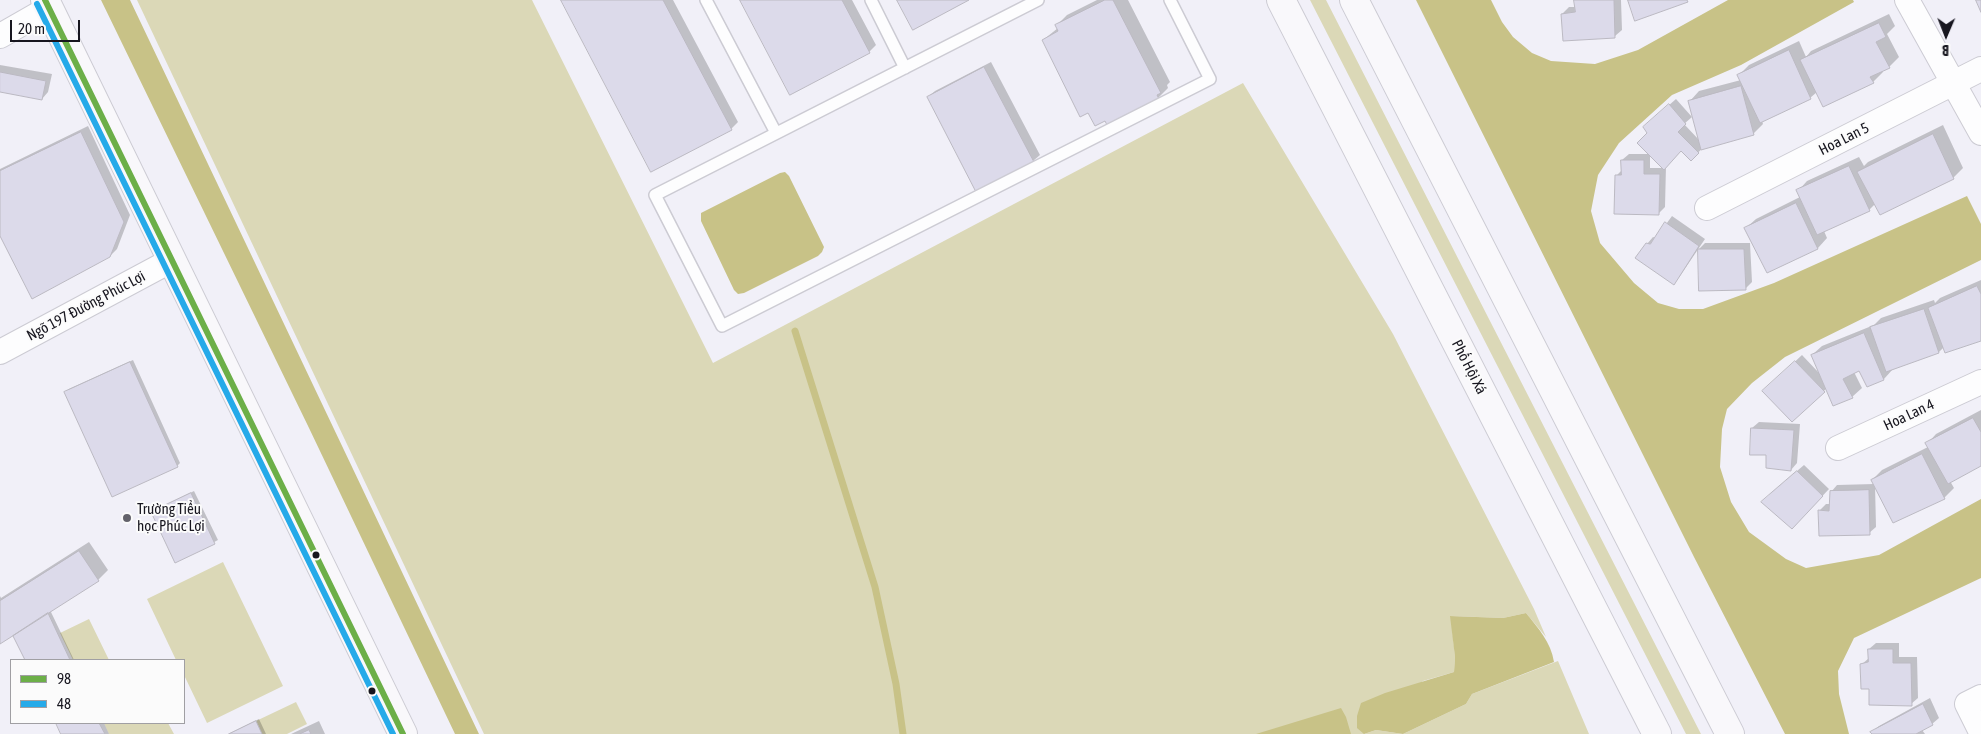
<!DOCTYPE html>
<html>
<head>
<meta charset="utf-8">
<style>
  body { margin:0 }
  #map { position:relative; width:1981px; height:734px; overflow:hidden; background:#f1f0f8; font-family:"Asap Condensed",sans-serif }
  canvas { display:block }
  .legend { position:absolute; left:10px; top:659px; width:175px; height:65px; box-sizing:border-box; background:#fbfbfb; border:1px solid #a09fa3; margin:0; padding:6px 9px; list-style:none; font-size:15px; color:#17161f }
  .legend li { display:flex; align-items:center; gap:10px; height:25px }
  .legend b { width:25px; border:1px solid #a09fa3 }
  .north { position:absolute; left:1921px; top:10px; width:50px; height:50px; -webkit-text-stroke:4px #fbfbfb; paint-order:stroke; rotate:181deg; font-size:14px; font-weight:700; line-height:20px; text-align:center; color:#17161f }
  .north::after { content:''; display:block; margin:auto; width:18px; height:22px; background:#17161f; clip-path:polygon(50% 0,100% 100%,50% 72%,0 100%) }
  .scale { position:absolute; left:10px; top:20px; width:70px; height:22px; box-sizing:border-box; border:2px solid #17161f; border-top:0; padding-left:6px; font-size:15px; line-height:18px; white-space:nowrap; color:#17161f; -webkit-text-stroke:4px #fbfbfb; paint-order:stroke }
</style>
</head>
<body>
<div id="map">
<canvas width="1981" height="734"></canvas>
<ul class="legend">
<li><b style="height:6px;background:#6caf48"></b>98</li>
<li><b style="height:6px;background:#25aae9"></b>48</li>
</ul>
<div class="north">B</div>
<div class="scale">20 m</div>
</div>
<script>
const ctx = document.querySelector('canvas').getContext('2d');
ctx.lineJoin = 'round';
function fill(path, color) { ctx.fillStyle = color; ctx.fill(path, 'evenodd'); }
function stroke(path, color, width, dash) { ctx.strokeStyle = color; ctx.lineWidth = width; ctx.lineCap = dash ? 'butt' : 'round'; ctx.setLineDash(dash || []); ctx.stroke(path); }
function label(font, color, halo, rows, align = 'center') {
  ctx.font = font + ' "Asap Condensed",sans-serif'; ctx.lineWidth = 4; ctx.setLineDash([]); ctx.textBaseline = 'middle'; ctx.strokeStyle = halo; ctx.fillStyle = color; for (const [text, x, y, turn = 0] of rows) {
    ctx.save(); ctx.translate(x, y); ctx.rotate((+turn || 0) * Math.PI / 180); ctx.textAlign = isNaN(turn) ? turn : align; if (halo) ctx.strokeText(text, 0, 0); ctx.fillText(text, 0, 0); ctx.restore();
  }
}
const green = new Path2D(`
  M 137,0 L 532,0 L 713,363 L 1243,83 L 1393,334 L 1534,609 L 1546,637 L 1526,613 L 1503,618 L 1451,616 L 1455,657 L 1454,672 L 1423,681 L 1364,734 L 1376,730 L 1403,734 L 1466,704 L 1472,694 L 1558,661 L 1589,734 L 484,734 Z
  M 1310,0 L 1326,0 L 1701,734 L 1686,734 Z
  M 223,562 L 283,686 L 207,723 L 184,675 L 184,660 L 176,660 L 147,599 Z
  M 89,619 L 109,660 L 73,660 L 60,633 Z
  M 296,702 L 307,724 L 287,734 L 262,734 L 256,721 Z
  M 104,723 L 168,723 L 174,734 L 109,734 Z`);
const water = new Path2D(`
  M 101,0 L 130,0 L 479,734 L 455,734 L 309,428 Z
  M 1416,0 L 1491,0 L 1502,22 L 1513,37 L 1532,53 L 1551,61 L 1595,64 L 1638,50 L 1728,0 L 1853,0 L 1854,2 L 1741,65 L 1672,95 L 1619,143 L 1598,175 L 1591,211 L 1600,243 L 1634,283 L 1658,303 L 1679,309 L 1703,309 L 1774,283 L 1967,196 L 1981,224 L 1981,260 L 1785,357 L 1752,383 L 1727,409 L 1722,429 L 1720,467 L 1731,502 L 1749,532 L 1786,559 L 1806,568 L 1879,555 L 1981,499 L 1981,578 L 1854,638 L 1838,671 L 1839,694 L 1849,734 L 1785,734 L 1694,557 Z
  M 785,172 L 789,176 L 824,247 L 822,252 L 818,256 L 744,293 L 738,294 L 734,290 L 701,221 L 701,213 L 780,173 Z
  M 1526,613 C 1538,628 1551,642 1554,662 L 1472,694 L 1466,704 L 1403,734 L 1376,730 L 1364,734 L 1357,728 L 1357,716 L 1361,703 L 1385,693 L 1454,672 L 1455,657 L 1450,616 L 1503,618 Z
  M 1341,708 L 1346,717 L 1351,734 L 1256,734 Z`);
const shadow = new Path2D(`
  M 562,0 L 673,0 L 738,122 L 731,129 Z
  M 741,0 L 852,0 L 876,45 L 869,52 Z
  M 1097,0 L 1128,0 L 1170,82 L 1167,85 L 1168,88 L 1158,98 L 1108,123 L 1043,40 L 1058,28 L 1057,25 L 1067,15 Z
  M 1575,0 L 1621,0 L 1622,30 L 1615,36 L 1562,14 L 1569,7 L 1576,7 Z
  M 1889,14 L 1895,26 L 1887,34 L 1899,57 L 1889,67 L 1882,70 L 1883,72 L 1873,82 L 1817,92 L 1810,98 L 1762,121 L 1763,124 L 1753,134 L 1703,148 L 1691,159 L 1682,150 L 1666,166 L 1665,207 L 1658,214 L 1616,176 L 1622,170 L 1622,160 L 1629,154 L 1650,154 L 1648,133 L 1651,121 L 1676,99 L 1692,117 L 1684,124 L 1700,141 L 1690,101 L 1699,91 L 1741,80 L 1739,75 L 1749,65 L 1799,41 L 1806,57 L 1811,51 ZM 1650,155 L 1663,168 L 1650,168 Z
  M 991,62 L 1040,155 L 1033,161 L 928,97 L 935,91 Z
  M 0,65 L 52,74 L 48,92 L 42,99 L 0,91 Z
  M 1943,125 L 1963,168 L 1953,178 L 1875,204 L 1869,210 L 1824,231 L 1827,238 L 1818,248 L 1768,271 L 1746,228 L 1756,219 L 1800,197 L 1798,191 L 1807,181 L 1859,157 L 1864,166 L 1868,162 Z
  M 88,126 L 130,215 L 117,249 L 110,256 L 0,233 L 0,169 Z
  M 1672,216 L 1705,239 L 1680,276 L 1674,283 L 1647,244 L 1653,237 L 1656,238 Z
  M 1705,243 L 1750,243 L 1752,282 L 1745,289 L 1700,290 L 1699,249 Z
  M 1981,280 L 1981,339 L 1944,347 L 1939,352 L 1893,369 L 1884,379 L 1867,385 L 1860,370 L 1854,372 L 1862,388 L 1852,397 L 1827,388 L 1792,421 L 1770,385 L 1802,355 L 1820,374 L 1812,355 L 1822,346 L 1874,325 L 1881,318 L 1934,300 L 1935,303 L 1940,298 Z
  M 133,360 L 180,463 L 177,466 L 66,392 L 69,389 Z
  M 1981,410 L 1981,464 L 1950,481 L 1954,488 L 1944,498 L 1875,485 L 1876,527 L 1869,533 L 1819,511 L 1826,504 L 1831,504 L 1831,492 L 1837,485 L 1874,484 L 1872,480 L 1882,470 L 1928,447 L 1927,444 L 1936,434 Z
  M 1759,422 L 1800,424 L 1797,463 L 1791,470 L 1767,454 L 1752,428 Z
  M 1804,465 L 1829,489 L 1799,521 L 1769,495 Z
  M 194,491 L 218,540 L 176,562 L 152,512 Z
  M 89,542 L 108,570 L 98,580 L 50,610 L 74,660 L 26,660 L 13,634 L 0,642 L 0,596 L 1,598 Z
  M 1876,643 L 1899,643 L 1899,657 L 1917,657 L 1918,698 L 1911,704 L 1870,688 L 1861,665 L 1869,658 L 1869,649 Z
  M 1930,698 L 1939,718 L 1932,724 L 1922,730 L 1925,734 L 1873,734 L 1872,732 L 1879,726 Z
  M 259,719 L 266,734 L 228,734 Z
  M 319,721 L 325,734 L 291,734 Z
  M 57,723 L 104,723 L 109,734 L 63,734 Z`);
const stream = new Path2D(`
  M 795,331 L 875,587 L 896,684 L 903,734`);
const building = new Path2D(`
  M 561,0 L 663,0 L 732,130 L 651,172 Z
  M 740,0 L 842,0 L 870,53 L 790,95 Z
  M 897,0 L 969,0 L 913,30 Z
  M 1105,0 L 1113,0 L 1161,93 L 1157,95 L 1159,99 L 1107,125 L 1105,121 L 1095,126 L 1088,113 L 1080,117 L 1042,40 L 1058,31 L 1055,25 Z
  M 1574,0 L 1614,0 L 1615,38 L 1563,41 L 1561,14 L 1575,12 Z
  M 1628,0 L 1687,0 L 1688,2 L 1635,21 Z
  M 1976,0 L 1981,0 L 1981,12 Z
  M 1879,23 L 1886,37 L 1876,42 L 1890,68 L 1870,77 L 1874,83 L 1823,107 L 1800,60 Z
  M 1789,50 L 1811,99 L 1760,123 L 1737,75 Z
  M 984,67 L 1034,162 L 976,192 L 927,97 Z
  M 0,72 L 46,81 L 42,100 L 0,92 Z
  M 1741,86 L 1754,135 L 1701,150 L 1688,101 Z
  M 1669,104 L 1686,124 L 1678,132 L 1699,153 L 1691,161 L 1681,151 L 1664,170 L 1637,143 L 1647,133 L 1643,127 Z
  M 81,132 L 124,222 L 110,257 L 32,299 L 0,236 L 0,171 Z
  M 1933,134 L 1954,179 L 1880,215 L 1857,172 Z
  M 1621,160 L 1644,160 L 1644,174 L 1660,174 L 1659,215 L 1614,214 L 1615,175 L 1621,175 Z
  M 1849,166 L 1870,211 L 1817,235 L 1796,190 Z
  M 1796,203 L 1818,249 L 1767,273 L 1744,228 Z
  M 1665,222 L 1699,246 L 1674,285 L 1635,258 L 1646,243 L 1650,244 Z
  M 1698,249 L 1744,249 L 1746,290 L 1699,291 Z
  M 1977,286 L 1981,294 L 1981,341 L 1945,353 L 1928,308 Z
  M 1924,309 L 1939,353 L 1886,372 L 1870,327 Z
  M 1864,333 L 1884,380 L 1867,387 L 1859,371 L 1843,379 L 1853,398 L 1833,406 L 1811,355 Z
  M 1795,361 L 1825,392 L 1792,422 L 1762,391 Z
  M 130,362 L 178,467 L 112,497 L 64,392 Z
  M 1973,418 L 1981,432 L 1981,466 L 1948,484 L 1925,443 Z
  M 1751,428 L 1794,430 L 1791,471 L 1766,468 L 1766,455 L 1750,455 Z
  M 1922,454 L 1945,499 L 1893,523 L 1871,480 Z
  M 1797,471 L 1823,496 L 1792,529 L 1761,502 Z
  M 1869,490 L 1870,535 L 1819,536 L 1818,510 L 1829,511 L 1830,491 Z
  M 191,493 L 215,544 L 175,563 L 151,512 Z
  M 79,551 L 99,581 L 0,644 L 0,601 Z
  M 48,613 L 70,660 L 25,660 L 13,636 Z
  M 1868,649 L 1893,649 L 1893,663 L 1911,663 L 1912,706 L 1869,705 L 1869,689 L 1861,689 L 1860,664 L 1868,662 Z
  M 1923,704 L 1933,725 L 1916,734 L 1872,734 L 1870,732 Z
  M 256,721 L 262,734 L 229,734 Z
  M 56,723 L 99,723 L 105,734 L 61,734 Z
  M 309,730 L 311,734 L 300,734 Z`);
const lane = new Path2D(`
  M 706,0 L 776,133
  M 871,0 L 905,68
  M 1038,0 L 655,195 L 722,326 L 1210,79 L 1170,0`);
const street = new Path2D(`
  M 1907,0 L 1981,133
  M 0,36 L 49,8
  M 1707,208 L 1981,69
  M 0,352 L 172,260
  M 1838,448 L 1981,382
  M 1981,697 L 1967,704 L 1981,732`);
const secondary = new Path2D(`
  M 45,0 L 403,734
  M 1281,0 L 1657,734
  M 1354,0 L 1730,734`);
const bus1 = new Path2D(`
  M 45,0 L 403,734`);
const bus2 = new Path2D(`
  M 37,4 L 393,734`);
const markers = [
  [127,518,5,"#63626b"],
  [316,555,4.5,"#17161f"],
  [372,691,4.5,"#17161f"]
];
const streetNames = [
  ["Hoa Lan 5",1844,139,-27],
  ["Ngõ 197 Đường Phúc Lợi",86,306,-28],
  ["Phố Hội Xá",1469,367,63],
  ["Hoa Lan 4",1909,415,-25]
];
const poiNames = [
  ["Trường Tiểu",137,509],
  ["học Phúc Lợi",137,526]
];
fill(green, '#dbd8b7');
fill(water, '#c8c287');
fill(shadow, '#0003');
stroke(stream, '#c8c287', 7);
fill(building, '#dcdaea');
stroke(building, '#bbb9c2', 1);
stroke(lane, '#cccbd3', 14);
stroke(street, '#cccbd3', 26);
stroke(secondary, '#cccbd3', 30);
stroke(lane, '#fdfdfe', 11);
stroke(street, '#fdfdfe', 24);
stroke(secondary, '#f9f8fb', 28);
stroke(bus1, '#6caf48', 6);
stroke(bus2, '#25aae9', 6);
for (const [x, y, r, color] of markers) { const dot = new Path2D(); dot.arc(x, y, r, 0, 2 * Math.PI); ctx.fillStyle = color; ctx.fill(dot); stroke(dot, '#fbfbfb', 2); }
label('15px', '#17161f', '#fbfbfb', streetNames);
label('15px', '#17161f', '#fbfbfb', poiNames, 'left');
</script>
</body>
</html>
